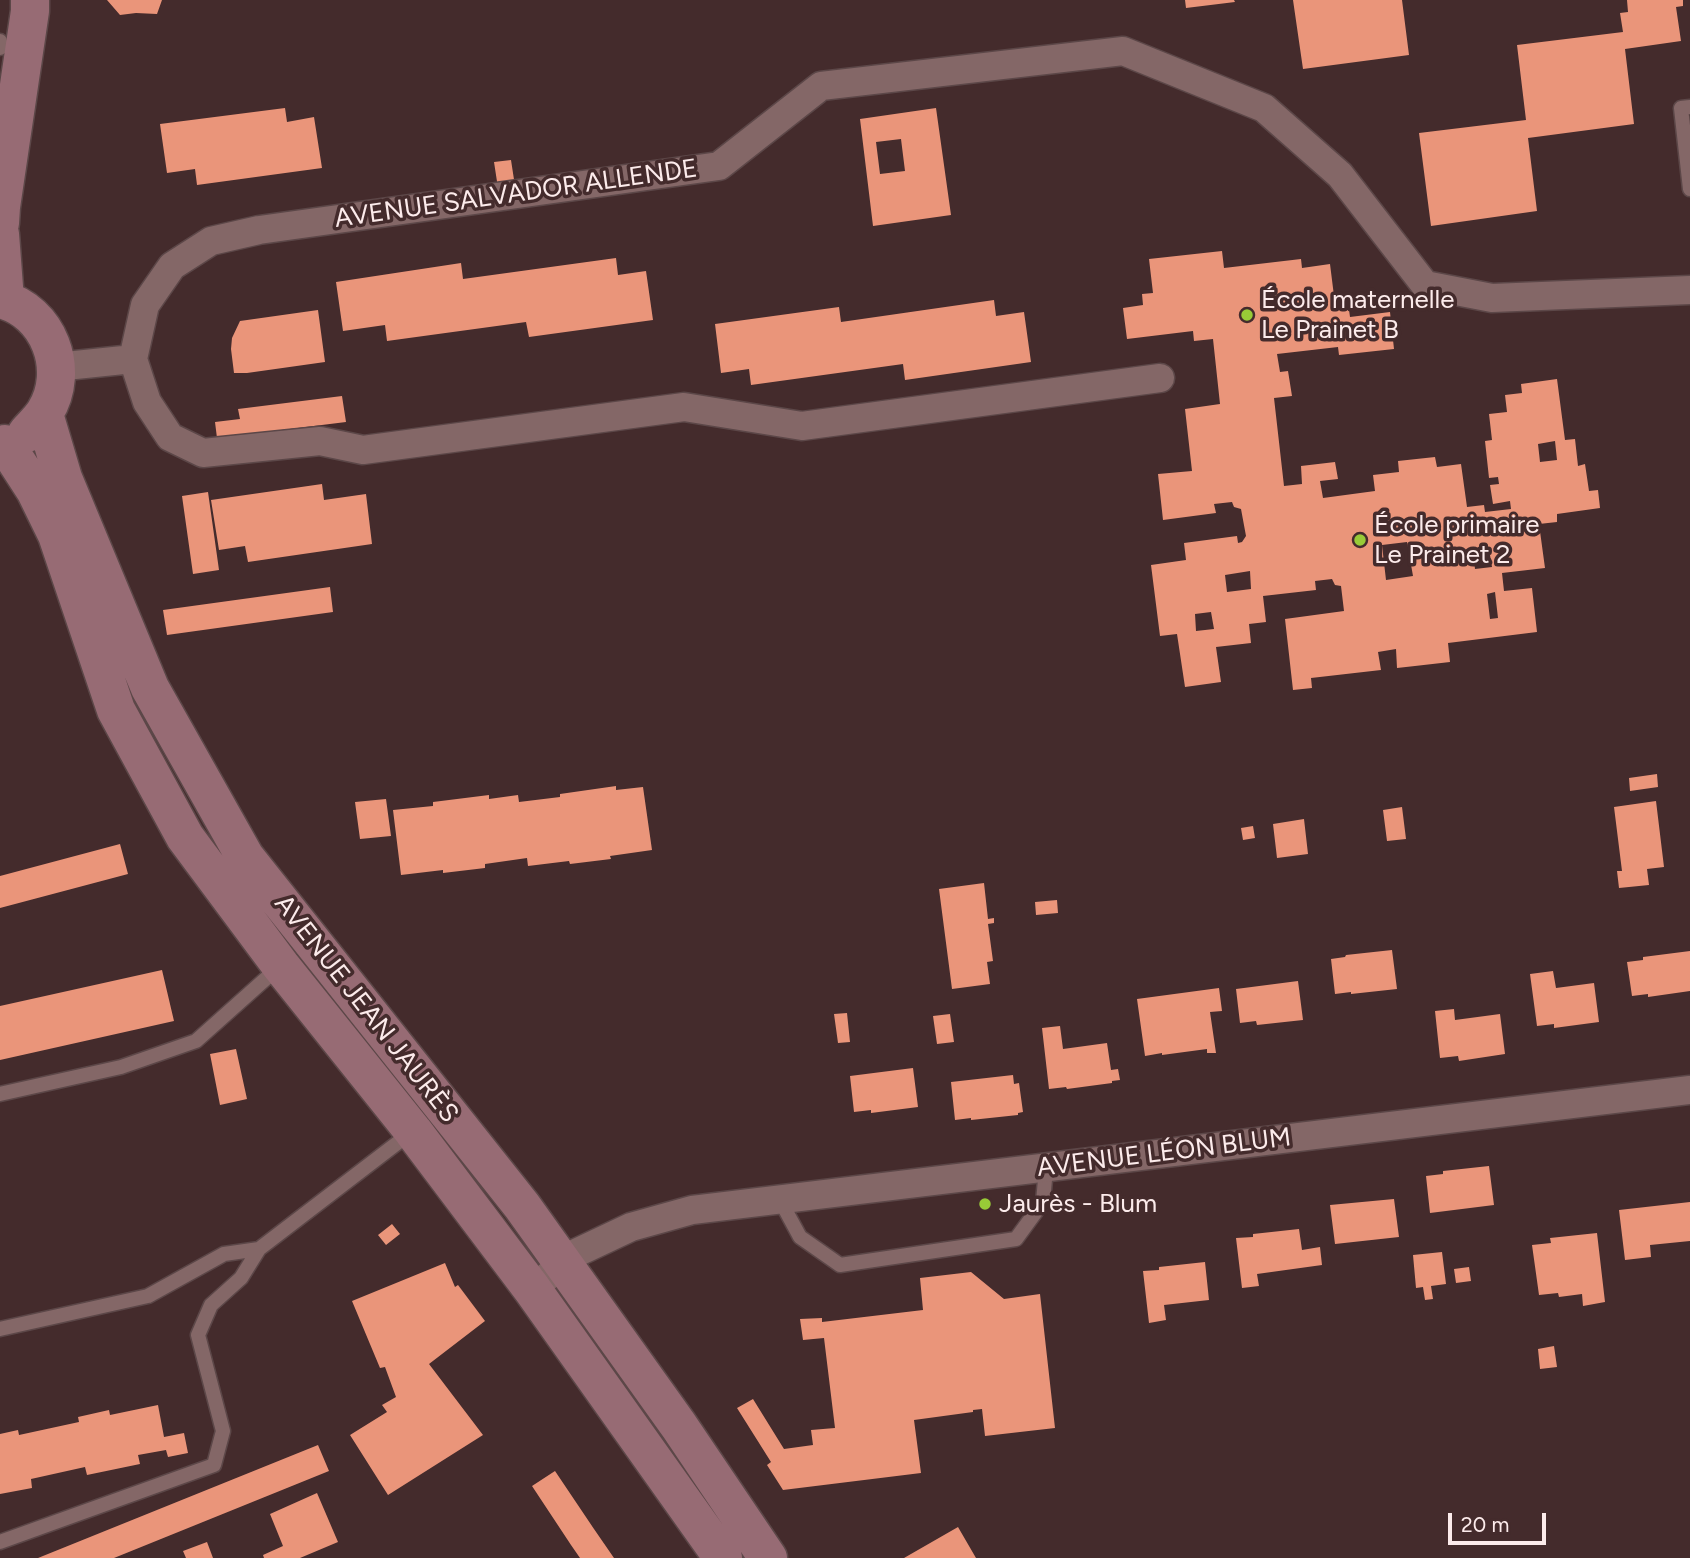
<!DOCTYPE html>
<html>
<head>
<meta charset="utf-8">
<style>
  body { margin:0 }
  #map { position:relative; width:1690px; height:1558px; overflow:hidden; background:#442b2c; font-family:Figtree,sans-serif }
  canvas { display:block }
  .scale { position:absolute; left:1448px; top:1513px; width:98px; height:32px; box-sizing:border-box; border:4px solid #fcebeb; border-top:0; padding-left:9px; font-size:21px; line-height:24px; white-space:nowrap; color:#fcebeb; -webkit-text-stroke:5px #442b2c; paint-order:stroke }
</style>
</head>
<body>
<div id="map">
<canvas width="1690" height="1558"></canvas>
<div class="scale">20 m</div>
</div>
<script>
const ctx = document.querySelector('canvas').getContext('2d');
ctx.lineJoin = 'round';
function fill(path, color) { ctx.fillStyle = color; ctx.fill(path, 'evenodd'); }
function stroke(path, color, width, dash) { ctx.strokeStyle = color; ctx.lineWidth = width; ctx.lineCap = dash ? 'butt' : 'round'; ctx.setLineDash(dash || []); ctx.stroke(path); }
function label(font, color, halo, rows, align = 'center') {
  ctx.font = font + ' Figtree,sans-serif'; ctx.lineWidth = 7; ctx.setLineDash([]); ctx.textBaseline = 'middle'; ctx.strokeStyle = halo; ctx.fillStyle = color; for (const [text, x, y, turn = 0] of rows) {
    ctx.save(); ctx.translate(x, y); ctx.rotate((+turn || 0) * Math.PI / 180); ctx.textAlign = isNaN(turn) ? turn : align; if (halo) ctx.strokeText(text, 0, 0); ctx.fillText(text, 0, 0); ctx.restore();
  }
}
const building = new Path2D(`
  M 107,0 L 162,0 L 157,14 L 136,13 L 120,15 Z
  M 1185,0 L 1234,0 L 1235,2 L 1186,8 Z
  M 1293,0 L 1402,0 L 1409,55 L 1303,69 Z
  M 1627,0 L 1683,0 L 1683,6 L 1676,7 L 1681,41 L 1625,49 L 1634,124 L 1528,138 L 1537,211 L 1431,226 L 1419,133 L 1526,120 L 1517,45 L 1623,32 L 1620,13 L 1628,12 Z
  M 285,108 L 287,122 L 314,117 L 322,168 L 197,185 L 195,169 L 167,173 L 160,124 Z
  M 936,108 L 951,215 L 873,226 L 860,119 ZM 901,139 L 905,171 L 880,174 L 876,142 Z
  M 511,160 L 515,186 L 498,188 L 494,162 Z
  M 1222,251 L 1224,268 L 1301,259 L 1302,268 L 1330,264 L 1334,296 L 1347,295 L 1350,317 L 1390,312 L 1394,349 L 1339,355 L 1338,347 L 1277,354 L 1280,372 L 1288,371 L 1292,396 L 1274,398 L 1284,486 L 1302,484 L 1301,466 L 1335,462 L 1338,479 L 1320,481 L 1323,498 L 1375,491 L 1373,475 L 1399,472 L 1398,461 L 1435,457 L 1437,467 L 1461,464 L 1467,507 L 1484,505 L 1485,512 L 1511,509 L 1510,501 L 1493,504 L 1490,485 L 1499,484 L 1498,477 L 1489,478 L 1485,441 L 1492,440 L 1489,414 L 1507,412 L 1505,395 L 1522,393 L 1521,384 L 1557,379 L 1565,440 L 1575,439 L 1578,466 L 1585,464 L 1589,491 L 1598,490 L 1600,508 L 1557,514 L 1557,522 L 1539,524 L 1545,568 L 1502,573 L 1504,591 L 1532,588 L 1537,632 L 1448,643 L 1450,662 L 1415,666 L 1397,668 L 1396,649 L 1378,652 L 1381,670 L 1311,678 L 1312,688 L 1293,690 L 1285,619 L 1344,611 L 1341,586 L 1335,585 L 1332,579 L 1315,581 L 1316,590 L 1263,596 L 1266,622 L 1249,624 L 1251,643 L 1216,647 L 1221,682 L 1185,687 L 1177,634 L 1160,636 L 1151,565 L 1186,560 L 1184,543 L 1237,536 L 1238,543 L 1242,542 L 1246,536 L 1241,509 L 1234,507 L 1232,502 L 1214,504 L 1216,513 L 1163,520 L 1158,474 L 1192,471 L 1185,409 L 1220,404 L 1213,339 L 1194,341 L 1193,331 L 1127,339 L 1123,308 L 1143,305 L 1142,294 L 1153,293 L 1149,259 ZM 1555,441 L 1557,460 L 1540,462 L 1538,444 ZM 1407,542 L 1413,576 L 1386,580 L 1382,545 ZM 1489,549 L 1492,567 L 1475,569 L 1473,551 ZM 1250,571 L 1251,589 L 1227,592 L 1225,575 ZM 1495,592 L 1498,618 L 1490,619 L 1487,594 ZM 1211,612 L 1214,629 L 1196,631 L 1195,614 Z
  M 616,258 L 618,275 L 646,271 L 653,320 L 529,337 L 526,322 L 387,341 L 385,325 L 343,331 L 336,282 L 461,263 L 463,279 Z
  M 994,300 L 996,316 L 1024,312 L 1031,362 L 905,380 L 903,364 L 751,385 L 749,369 L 721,373 L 715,324 L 839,307 L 841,322 Z
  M 318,310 L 325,362 L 247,373 L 234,373 L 231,349 L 232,338 L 240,321 Z
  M 342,396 L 346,422 L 217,438 L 215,422 L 240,419 L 238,409 Z
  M 322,484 L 324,500 L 366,494 L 372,544 L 248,562 L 245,546 L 219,550 L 211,500 Z
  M 208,492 L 219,570 L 193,574 L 182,496 Z
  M 330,587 L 333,612 L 167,635 L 163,610 Z
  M 1657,774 L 1658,787 L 1630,791 L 1629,778 Z
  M 616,786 L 616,790 L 643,787 L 652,850 L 610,856 L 611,859 L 570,864 L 569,861 L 528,866 L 527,858 L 485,864 L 485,868 L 443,873 L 443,870 L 401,875 L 393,810 L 433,806 L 433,802 L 489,795 L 489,799 L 518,795 L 519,802 L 560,797 L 560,794 Z
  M 386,799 L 391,836 L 360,839 L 355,802 Z
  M 1656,801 L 1664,867 L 1647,869 L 1649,885 L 1619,888 L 1617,871 L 1622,871 L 1614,807 Z
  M 1402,807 L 1406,839 L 1387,841 L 1383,810 Z
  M 1304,819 L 1308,854 L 1277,858 L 1273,824 Z
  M 1253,826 L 1255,838 L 1243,840 L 1241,828 Z
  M 120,844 L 128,874 L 0,908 L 0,876 Z
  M 984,883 L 988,919 L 994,918 L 994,923 L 988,924 L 993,961 L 987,962 L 990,984 L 952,989 L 939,889 Z
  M 1057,900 L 1058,913 L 1036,915 L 1035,902 Z
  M 1392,950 L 1397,989 L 1351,994 L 1351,992 L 1335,994 L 1331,959 L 1345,957 L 1346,955 Z
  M 1690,951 L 1690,991 L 1648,997 L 1648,994 L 1632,996 L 1627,962 L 1643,960 L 1643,957 Z
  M 162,970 L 174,1021 L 0,1060 L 0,1006 Z
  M 1553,971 L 1556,988 L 1594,983 L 1599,1022 L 1554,1028 L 1554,1024 L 1537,1026 L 1530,974 Z
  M 1298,981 L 1303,1020 L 1257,1025 L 1256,1021 L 1240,1023 L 1236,989 Z
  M 1219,988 L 1222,1011 L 1210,1012 L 1216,1053 L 1207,1053 L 1207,1049 L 1162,1055 L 1162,1053 L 1145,1056 L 1137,999 Z
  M 1454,1009 L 1455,1020 L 1500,1014 L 1505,1054 L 1459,1061 L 1458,1056 L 1440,1058 L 1435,1011 Z
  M 847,1013 L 850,1042 L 838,1043 L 834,1014 Z
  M 950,1014 L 954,1042 L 937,1044 L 933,1016 Z
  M 1060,1026 L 1063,1049 L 1107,1043 L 1111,1070 L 1118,1069 L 1120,1080 L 1112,1081 L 1112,1083 L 1067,1089 L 1066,1087 L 1049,1089 L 1042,1028 Z
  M 236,1049 L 247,1099 L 220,1105 L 210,1054 Z
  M 913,1068 L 918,1107 L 871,1113 L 871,1110 L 854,1112 L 850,1076 Z
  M 1013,1075 L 1014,1084 L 1019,1083 L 1023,1112 L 1018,1113 L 1018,1115 L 971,1120 L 971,1118 L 955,1120 L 951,1082 Z
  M 1489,1166 L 1494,1205 L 1430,1213 L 1426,1176 L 1443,1174 L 1443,1171 Z
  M 1394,1199 L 1399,1237 L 1335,1244 L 1330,1205 Z
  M 1690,1202 L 1690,1241 L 1650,1245 L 1651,1257 L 1625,1260 L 1619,1210 Z
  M 392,1224 L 400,1234 L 386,1245 L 378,1235 Z
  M 1299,1229 L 1302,1250 L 1320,1247 L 1322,1265 L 1257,1274 L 1259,1286 L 1242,1288 L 1236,1238 L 1253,1237 L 1253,1234 Z
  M 1597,1233 L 1605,1302 L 1583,1306 L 1582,1294 L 1559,1297 L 1558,1293 L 1539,1295 L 1532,1245 L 1551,1243 L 1550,1238 Z
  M 1442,1252 L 1446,1284 L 1431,1286 L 1433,1299 L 1425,1300 L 1423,1287 L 1416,1288 L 1413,1255 Z
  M 1205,1262 L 1209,1300 L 1164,1305 L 1166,1320 L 1149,1323 L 1143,1271 L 1159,1270 L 1159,1267 Z
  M 445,1263 L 455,1287 L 458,1285 L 485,1321 L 429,1364 L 483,1435 L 388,1495 L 350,1435 L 387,1412 L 382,1405 L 396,1397 L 385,1367 L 380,1368 L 352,1301 Z
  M 1469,1267 L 1471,1281 L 1456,1283 L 1454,1269 Z
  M 971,1272 L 1004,1299 L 1040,1294 L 1055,1428 L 985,1436 L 982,1409 L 973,1410 L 973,1412 L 914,1420 L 921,1473 L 783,1490 L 767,1465 L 771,1462 L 737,1408 L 753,1399 L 784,1449 L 813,1445 L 811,1430 L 835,1428 L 824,1338 L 803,1340 L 800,1319 L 822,1318 L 822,1322 L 923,1310 L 920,1278 Z
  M 1554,1346 L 1557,1367 L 1540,1369 L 1538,1349 Z
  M 158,1405 L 164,1437 L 184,1433 L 188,1453 L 168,1457 L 166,1450 L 138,1455 L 140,1464 L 87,1475 L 85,1467 L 31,1479 L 32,1488 L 0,1494 L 0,1434 L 18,1430 L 19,1435 L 79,1422 L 78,1417 L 109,1410 L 110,1415 Z
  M 318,1445 L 329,1471 L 114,1558 L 38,1558 Z
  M 555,1471 L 594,1529 L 614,1558 L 580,1558 L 571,1545 L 532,1486 Z
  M 317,1493 L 338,1542 L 300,1558 L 264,1558 L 263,1555 L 283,1546 L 270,1514 Z
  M 958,1527 L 976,1558 L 904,1558 Z
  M 207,1542 L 213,1558 L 186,1558 L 183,1551 Z`);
const service = new Path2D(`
  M 0,41 L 0,48
  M 1690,107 L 1681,108 L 1690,189
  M 0,1094 L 121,1067 L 196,1041 L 280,966
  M 780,1200 L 800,1237 L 840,1265 L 1016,1239 L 1043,1202 L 1046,1168
  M 0,1329 L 148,1296 L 224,1254 L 259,1249 L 413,1131
  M 0,1542 L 214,1465 L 223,1431 L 198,1335 L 211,1305 L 241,1278 L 259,1249`);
const minor = new Path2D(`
  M 133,359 L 147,402 L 170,437 L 203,453 L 320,441 L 363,450 L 684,407 L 802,426 L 1160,378
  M 56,367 L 133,359 L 145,305 L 172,266 L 211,241 L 259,230 L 719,166 L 821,86 L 1123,51 L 1264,108 L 1340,175 L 1425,285 L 1492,298 L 1690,290
  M 532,1289 L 576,1253 L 631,1227 L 692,1210 L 1690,1090`);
const secondary = new Path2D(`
  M 0,223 L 1,207 L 30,11 L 30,0
  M 0,234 L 5,300
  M 0,299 C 49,311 71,370 45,412 C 40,420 33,426 27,433
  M 44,414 L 63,478 L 150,688 L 245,857 L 522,1206 L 679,1426 L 768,1558
  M 5,444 L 35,490 L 57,535 L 116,710 L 185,837 L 281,966 L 413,1131 L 532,1289 L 723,1558`);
const markers = [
  [1247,315,7,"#98cb37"],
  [1360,540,7,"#98cb37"],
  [985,1204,7,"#98cb37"]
];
const streetNames = [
  ["AVENUE SALVADOR ALLENDE",516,194,-8],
  ["AVENUE JEAN JAURÈS",366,1009,52],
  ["AVENUE LÉON BLUM",1164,1153,-7]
];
const poiNames = [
  ["École maternelle",1261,300],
  ["Le Prainet B",1261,330],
  ["École primaire",1374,525],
  ["Le Prainet 2",1374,555],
  ["Jaurès - Blum",999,1204]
];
fill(building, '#ea957a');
stroke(service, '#5c4748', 17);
stroke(minor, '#5c4748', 31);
stroke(secondary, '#5c4748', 41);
stroke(service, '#846767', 14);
stroke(minor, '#846767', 28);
stroke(secondary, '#976b74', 38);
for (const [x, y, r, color] of markers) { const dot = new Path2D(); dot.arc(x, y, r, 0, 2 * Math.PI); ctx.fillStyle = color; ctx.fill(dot); stroke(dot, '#442b2c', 2.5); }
label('26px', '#fcebeb', '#442b2c', streetNames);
label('26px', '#fcebeb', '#442b2c', poiNames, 'left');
</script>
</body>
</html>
